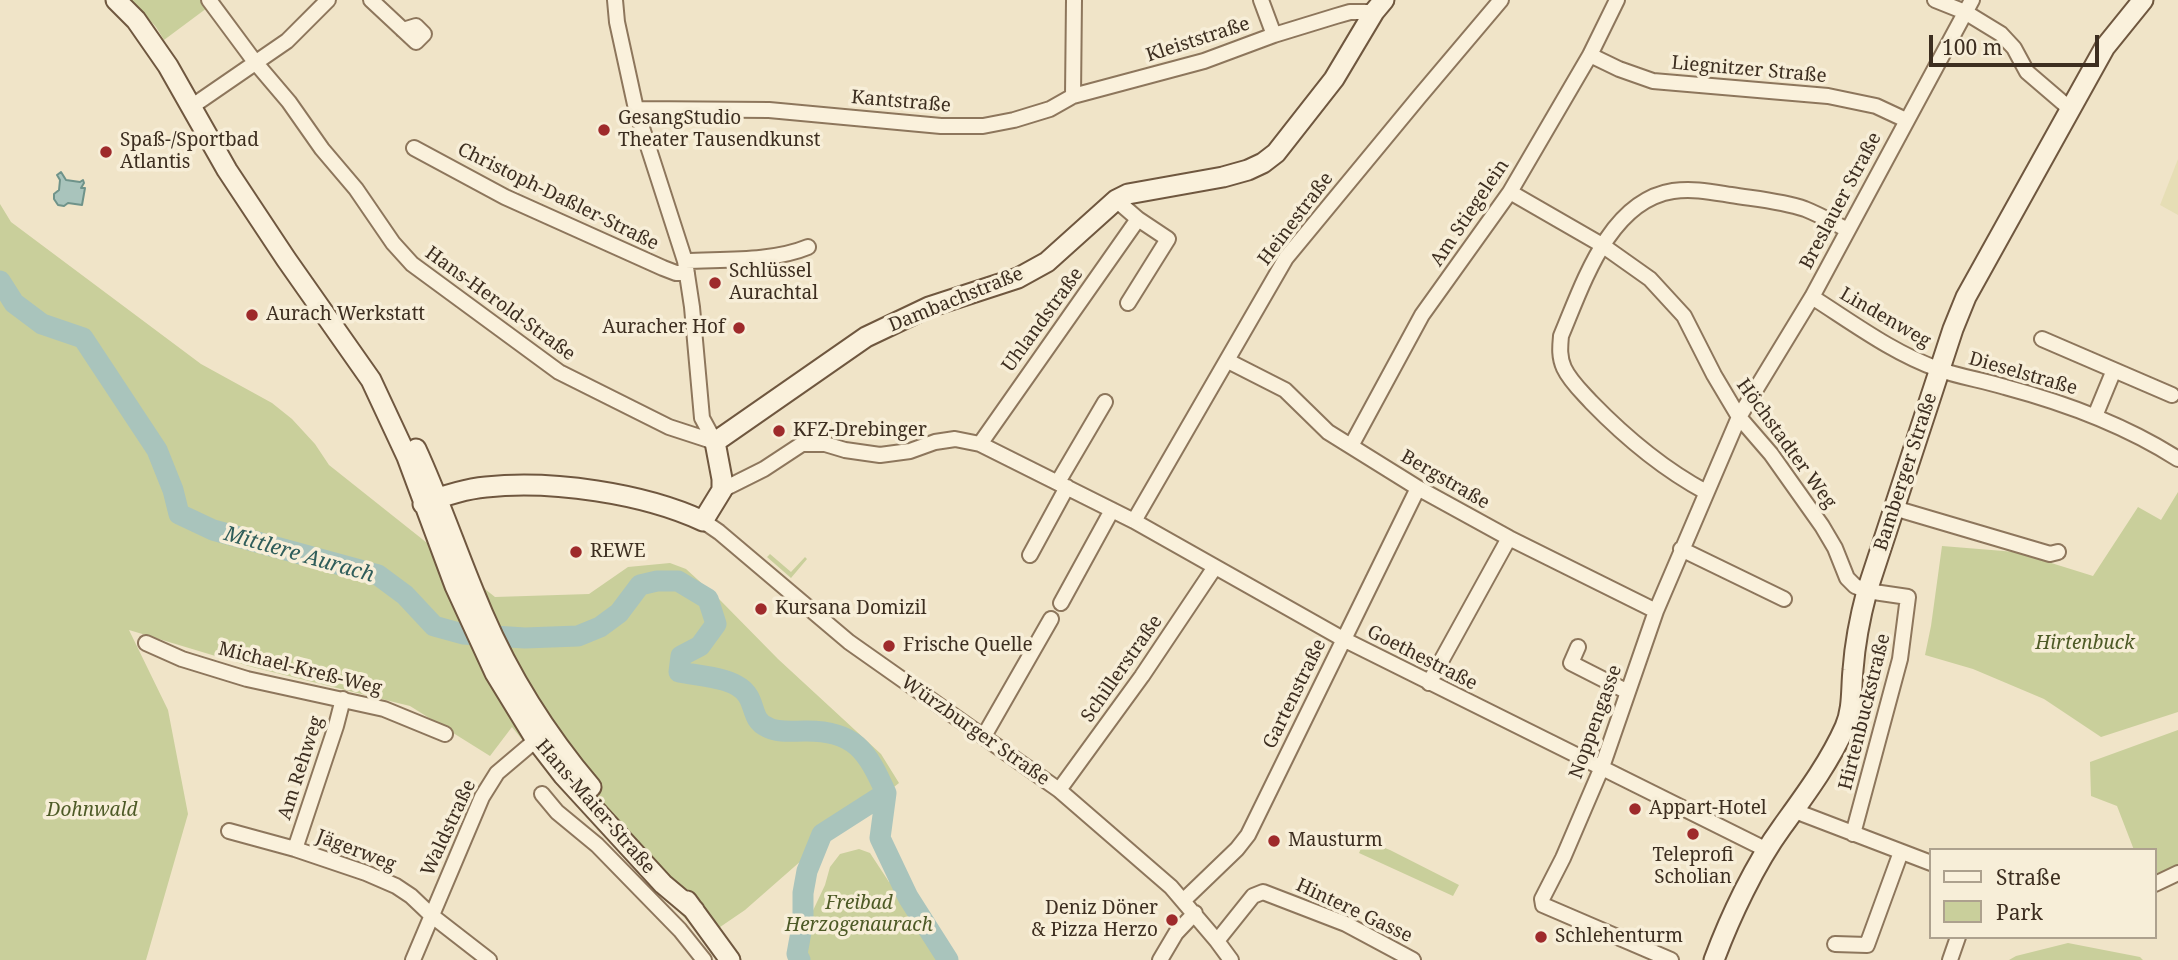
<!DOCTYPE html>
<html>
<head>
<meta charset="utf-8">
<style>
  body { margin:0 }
  #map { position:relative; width:2178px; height:960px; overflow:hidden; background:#f0e4c8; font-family:"Noto Serif",serif }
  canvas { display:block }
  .legend { position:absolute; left:1929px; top:848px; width:228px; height:91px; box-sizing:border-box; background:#f7eed8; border:2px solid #ada18e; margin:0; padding:9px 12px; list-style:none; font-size:21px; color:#3d2e20 }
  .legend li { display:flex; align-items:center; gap:14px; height:35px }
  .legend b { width:35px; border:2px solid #ada18e }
  .scale { position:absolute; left:1929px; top:35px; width:170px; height:32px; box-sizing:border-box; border:4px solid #3d2e20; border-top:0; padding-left:9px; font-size:21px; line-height:24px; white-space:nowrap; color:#3d2e20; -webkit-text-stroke:5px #f7eed8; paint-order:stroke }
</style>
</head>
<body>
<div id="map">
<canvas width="2178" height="960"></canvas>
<ul class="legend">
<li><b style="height:9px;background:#faf1dc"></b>Straße</li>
<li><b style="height:19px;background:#c9cf9b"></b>Park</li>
</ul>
<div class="scale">100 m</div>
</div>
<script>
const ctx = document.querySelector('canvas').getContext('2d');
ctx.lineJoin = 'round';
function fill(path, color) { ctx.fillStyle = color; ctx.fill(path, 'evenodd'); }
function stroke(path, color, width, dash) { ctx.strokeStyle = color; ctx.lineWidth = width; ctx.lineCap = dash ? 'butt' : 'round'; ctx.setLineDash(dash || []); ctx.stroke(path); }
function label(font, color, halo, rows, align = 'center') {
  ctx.font = font + ' "Noto Serif",serif'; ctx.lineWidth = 7; ctx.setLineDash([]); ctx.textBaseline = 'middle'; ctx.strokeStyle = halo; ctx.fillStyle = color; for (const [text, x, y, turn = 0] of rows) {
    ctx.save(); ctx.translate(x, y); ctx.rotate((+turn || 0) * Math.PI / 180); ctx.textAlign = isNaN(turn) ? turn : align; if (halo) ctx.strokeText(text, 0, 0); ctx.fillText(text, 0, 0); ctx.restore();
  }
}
const farmland = new Path2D(`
  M 2178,159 L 2178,215 L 2160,205 Z`);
const green = new Path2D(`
  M 131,0 L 201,0 L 207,8 L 164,40 L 156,27 Z
  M 0,204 L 11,222 L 201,364 L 272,403 L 292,419 L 315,444 L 329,465 L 495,597 L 589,594 L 628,567 L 670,563 L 686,569 L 719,599 L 778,659 L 881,754 L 899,783 L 802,860 L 745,910 L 704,938 L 564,792 L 512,727 L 490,756 L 410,706 L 252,667 L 129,630 L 168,710 L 188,814 L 146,960 L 0,960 Z
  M 2178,492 L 2178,712 L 2101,737 L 2044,699 L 1973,669 L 1925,655 L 1931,626 L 1942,546 L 2016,552 L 2093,576 L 2138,507 L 2161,520 Z
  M 770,554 L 791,572 L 805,557 L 807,559 L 791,578 L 767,557 Z
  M 2178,730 L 2178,866 L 2155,875 L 2155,850 L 2134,850 L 2117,806 L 2091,796 L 2090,762 Z
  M 1365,840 L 1390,850 L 1459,885 L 1453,896 L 1359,853 Z
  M 859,849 L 870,853 L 889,882 L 901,883 L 940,950 L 948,960 L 800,960 L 797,954 L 809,919 L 825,885 L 830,867 L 840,854 Z
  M 2068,943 L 2140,957 L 2143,960 L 2009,960 L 2016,956 Z`);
const water = new Path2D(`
  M 61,172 L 66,180 L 80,182 L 83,180 L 84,183 L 81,188 L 85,188 L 82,205 L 68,203 L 64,206 L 58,205 L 54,199 L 54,194 L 59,190 L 60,180 L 57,175 Z`);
const river = new Path2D(`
  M 0,281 L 14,303 L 42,324 L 83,338 L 157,450 L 173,490 L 179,514 L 213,530 L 378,575 L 405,595 L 434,626 L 463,634 L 525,638 L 578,636 L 600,627 L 619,613 L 640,585 L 657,581 L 678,581 L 708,599 L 716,624 L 700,646 L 681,656 L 679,672 C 699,676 737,677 748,696 C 755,707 753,721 767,727 C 777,733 793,731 804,731 C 855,730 867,751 886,793 L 822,834 L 807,871 L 803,893 L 803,921 L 797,954 L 800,960
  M 886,793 L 880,838 L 908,897 L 948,960`);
const street = new Path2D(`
  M 209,0 L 255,62 L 289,102 L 322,149 L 356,189 L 393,243 L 412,264 L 559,372 L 669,427 L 715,442
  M 371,0 L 416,42 L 424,34 L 416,26 L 403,30
  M 615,0 L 617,22 L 636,109 L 685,261 L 692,307 L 702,418 L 715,442
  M 1261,0 L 1274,35
  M 1935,0 L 1965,12 L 2001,34 L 2014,48 L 2027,72 L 2069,108
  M 1590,55 L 1619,69 L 1653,81 L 1828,96 L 1876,106 L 1906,120
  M 1073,96 L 1074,0
  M 191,107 L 287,41 L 328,0
  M 636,109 L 769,110 L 941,126 L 983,126 L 1014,120 L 1050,109 L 1073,96 L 1204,61 L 1274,35 L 1336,16 L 1350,12 L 1374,12
  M 414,148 L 505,197 L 663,268 L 676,273 L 687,273
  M 1510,192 L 1602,245 L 1650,279 L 1684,316 L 1714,375 L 1739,417 L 1771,454 L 1822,526 L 1835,548 L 1847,578 L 1855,586 L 1867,591 L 1908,597 L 1900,659 L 1853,834
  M 1116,200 L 1138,219 L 1168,239 L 1128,303
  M 685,261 C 724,259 772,262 808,247
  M 1812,297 C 1853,323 1893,353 1938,369 C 1959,377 1983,380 2005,387 C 2065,403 2125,425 2178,459
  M 2042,339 L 2172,395
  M 1228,361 L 1285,390 L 1328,432 L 1418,488 L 1509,538 L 1656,611
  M 2095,416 L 2114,370
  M 980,444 L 1138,219
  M 1351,446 L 1422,315 L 1510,192 L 1590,55 L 1617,0
  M 1058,482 L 1105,402
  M 722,490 L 764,469 L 802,444 L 825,444 L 845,450 L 880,455 L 910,451 L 935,442 L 955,439 L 980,444 L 1134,521 L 1343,639 L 1767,850
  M 1706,492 C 1663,469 1625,437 1591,402 C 1581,391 1570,381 1564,368 C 1559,357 1560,347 1561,336 C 1583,284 1609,201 1673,191 C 1693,188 1712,192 1731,195 C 1756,199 1782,201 1805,209 C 1820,215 1834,223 1848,230
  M 1894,508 L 2050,554 L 2058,552
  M 703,521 L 719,532 L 849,642 L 1059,790 L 1171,887 L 1217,941 L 1231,960
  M 1134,521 L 1286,258 L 1419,97 L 1501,0
  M 1681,549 L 1784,599
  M 1030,555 L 1067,487
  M 1061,603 L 1112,510
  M 146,643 L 182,659 L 247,679 L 384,709 L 445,734
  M 1578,647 L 1571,663 L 1628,692
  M 1429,683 L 1509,538
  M 984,736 L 1051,619
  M 1059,790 L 1142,676 L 1215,567
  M 542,794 L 557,812 L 597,845 L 680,930 L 704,960
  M 1795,811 L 1931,863
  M 229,831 L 295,849 L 366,873 L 396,886 L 411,896 L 431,915 L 489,960
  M 295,849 L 336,726 L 343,699
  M 2155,884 L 2178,873
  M 1184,900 L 1237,849 L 1248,835 L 1418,488
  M 1217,941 L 1253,896 L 1263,892 L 1346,924 L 1413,960
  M 1835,944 L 1867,945 L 1901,852
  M 413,960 L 482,797 L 497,773 L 543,734
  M 1160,960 L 1176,933 L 1195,913
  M 1671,960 L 1543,905 L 1542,899 L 1563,858 L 1602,767 L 1656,611 L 1739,417 L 1812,297 L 1972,0
  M 1950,960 L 1958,937`);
const secondary = new Path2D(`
  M 116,0 L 136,20 L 168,66 L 227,170 L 286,259 L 371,380 L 407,457 L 455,586 L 495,673 L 536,740 L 563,775 L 663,884 L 694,910
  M 416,449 C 441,503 459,559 483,614 C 510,677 547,735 591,787
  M 423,504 C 443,496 464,489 486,487 C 551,480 643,493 703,521 L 722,490 L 722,479 L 715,442 L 866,337 L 929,307 L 1018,278 L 1047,262 L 1116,200 L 1128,194 L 1223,177 L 1248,170 L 1263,163 L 1276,153 L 1334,79 L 1374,12 L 1384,0
  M 687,901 L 730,960
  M 1714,960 C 1730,917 1755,864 1782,827 C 1805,795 1829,763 1845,727 C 1853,709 1851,689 1853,670 C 1855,642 1860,617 1867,591 L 1953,329 L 1966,297 L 2105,47 L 2143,0`);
const markers = [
  [604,130,7,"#9e2a2b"],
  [106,152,7,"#9e2a2b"],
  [715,283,7,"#9e2a2b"],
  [252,315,7,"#9e2a2b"],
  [739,328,7,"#9e2a2b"],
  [779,431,7,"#9e2a2b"],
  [576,552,7,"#9e2a2b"],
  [761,609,7,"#9e2a2b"],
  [889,646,7,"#9e2a2b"],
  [1635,809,7,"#9e2a2b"],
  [1693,834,7,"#9e2a2b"],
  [1274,841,7,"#9e2a2b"],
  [1172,920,7,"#9e2a2b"],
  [1541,937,7,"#9e2a2b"]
];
const streetNames = [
  ["Kleiststraße",1198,40,-18],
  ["Liegnitzer Straße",1749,70,5],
  ["Kantstraße",901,102,5],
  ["Christoph-Daßler-Straße",558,197,26],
  ["Breslauer Straße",1841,201,-62],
  ["Am Stiegelein",1470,213,-56],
  ["Heinestraße",1296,219,-53],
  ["Dambachstraße",956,300,-22],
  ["Hans-Herold-Straße",500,304,36],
  ["Lindenweg",1885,318,30],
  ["Uhlandstraße",1043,320,-54],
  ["Dieselstraße",2023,374,16],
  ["Höchstadter Weg",1786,444,54],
  ["Bamberger Straße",1906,472,-72],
  ["Bergstraße",1445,480,30],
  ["Goethestraße",1422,658,27],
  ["Michael-Kreß-Weg",300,669,14],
  ["Schillerstraße",1122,669,-55],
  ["Gartenstraße",1295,694,-64],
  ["Hirtenbuckstraße",1865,712,-76],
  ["Noppengasse",1596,722,-70],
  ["Würzburger Straße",975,731,35],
  ["Am Rehweg",301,768,-72],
  ["Hans-Maier-Straße",595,807,49],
  ["Waldstraße",449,828,-65],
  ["Jägerweg",356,851,21],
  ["Hintere Gasse",1354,911,25]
];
const poiNames = [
  ["GesangStudio",618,119],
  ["Theater Tausendkunst",618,141],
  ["Spaß-/Sportbad",120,141],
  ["Atlantis",120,163],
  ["Schlüssel",729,272],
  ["Aurachtal",729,294],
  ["Aurach Werkstatt",266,315],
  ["Auracher Hof",725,328,"right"],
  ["KFZ-Drebinger",793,431],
  ["REWE",590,552],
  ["Kursana Domizil",775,609],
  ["Frische Quelle",903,646],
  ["Appart-Hotel",1649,809],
  ["Mausturm",1288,841],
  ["Teleprofi",1693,856,"center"],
  ["Scholian",1693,878,"center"],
  ["Deniz Döner",1158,909,"right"],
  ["& Pizza Herzo",1158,931,"right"],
  ["Schlehenturm",1555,937]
];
const parkNames = [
  ["Hirtenbuck",2085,644],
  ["Dohnwald",92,811],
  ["Freibad",859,904],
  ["Herzogenaurach",859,926]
];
const waterNames = [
  ["Mittlere Aurach",299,555,16]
];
fill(farmland, '#e6deb5');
fill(green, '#c9cf9b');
fill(water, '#a9c4bc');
stroke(water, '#6f938a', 2);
stroke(river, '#a9c4bc', 21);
stroke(street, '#8d765c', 18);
stroke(secondary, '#6f573f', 23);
stroke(street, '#faf1dc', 14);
stroke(secondary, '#faf1dc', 19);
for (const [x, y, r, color] of markers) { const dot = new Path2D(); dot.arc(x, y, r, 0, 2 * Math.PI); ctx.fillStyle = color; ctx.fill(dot); stroke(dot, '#f7eed8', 2.5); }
label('19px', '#3d2e20', '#f7eed8', streetNames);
label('19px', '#3d2e20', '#f7eed8', poiNames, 'left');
label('italic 19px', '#4d5a26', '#f7eed8', parkNames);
label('italic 21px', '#2f5d5a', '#f7eed8', waterNames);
</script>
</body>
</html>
